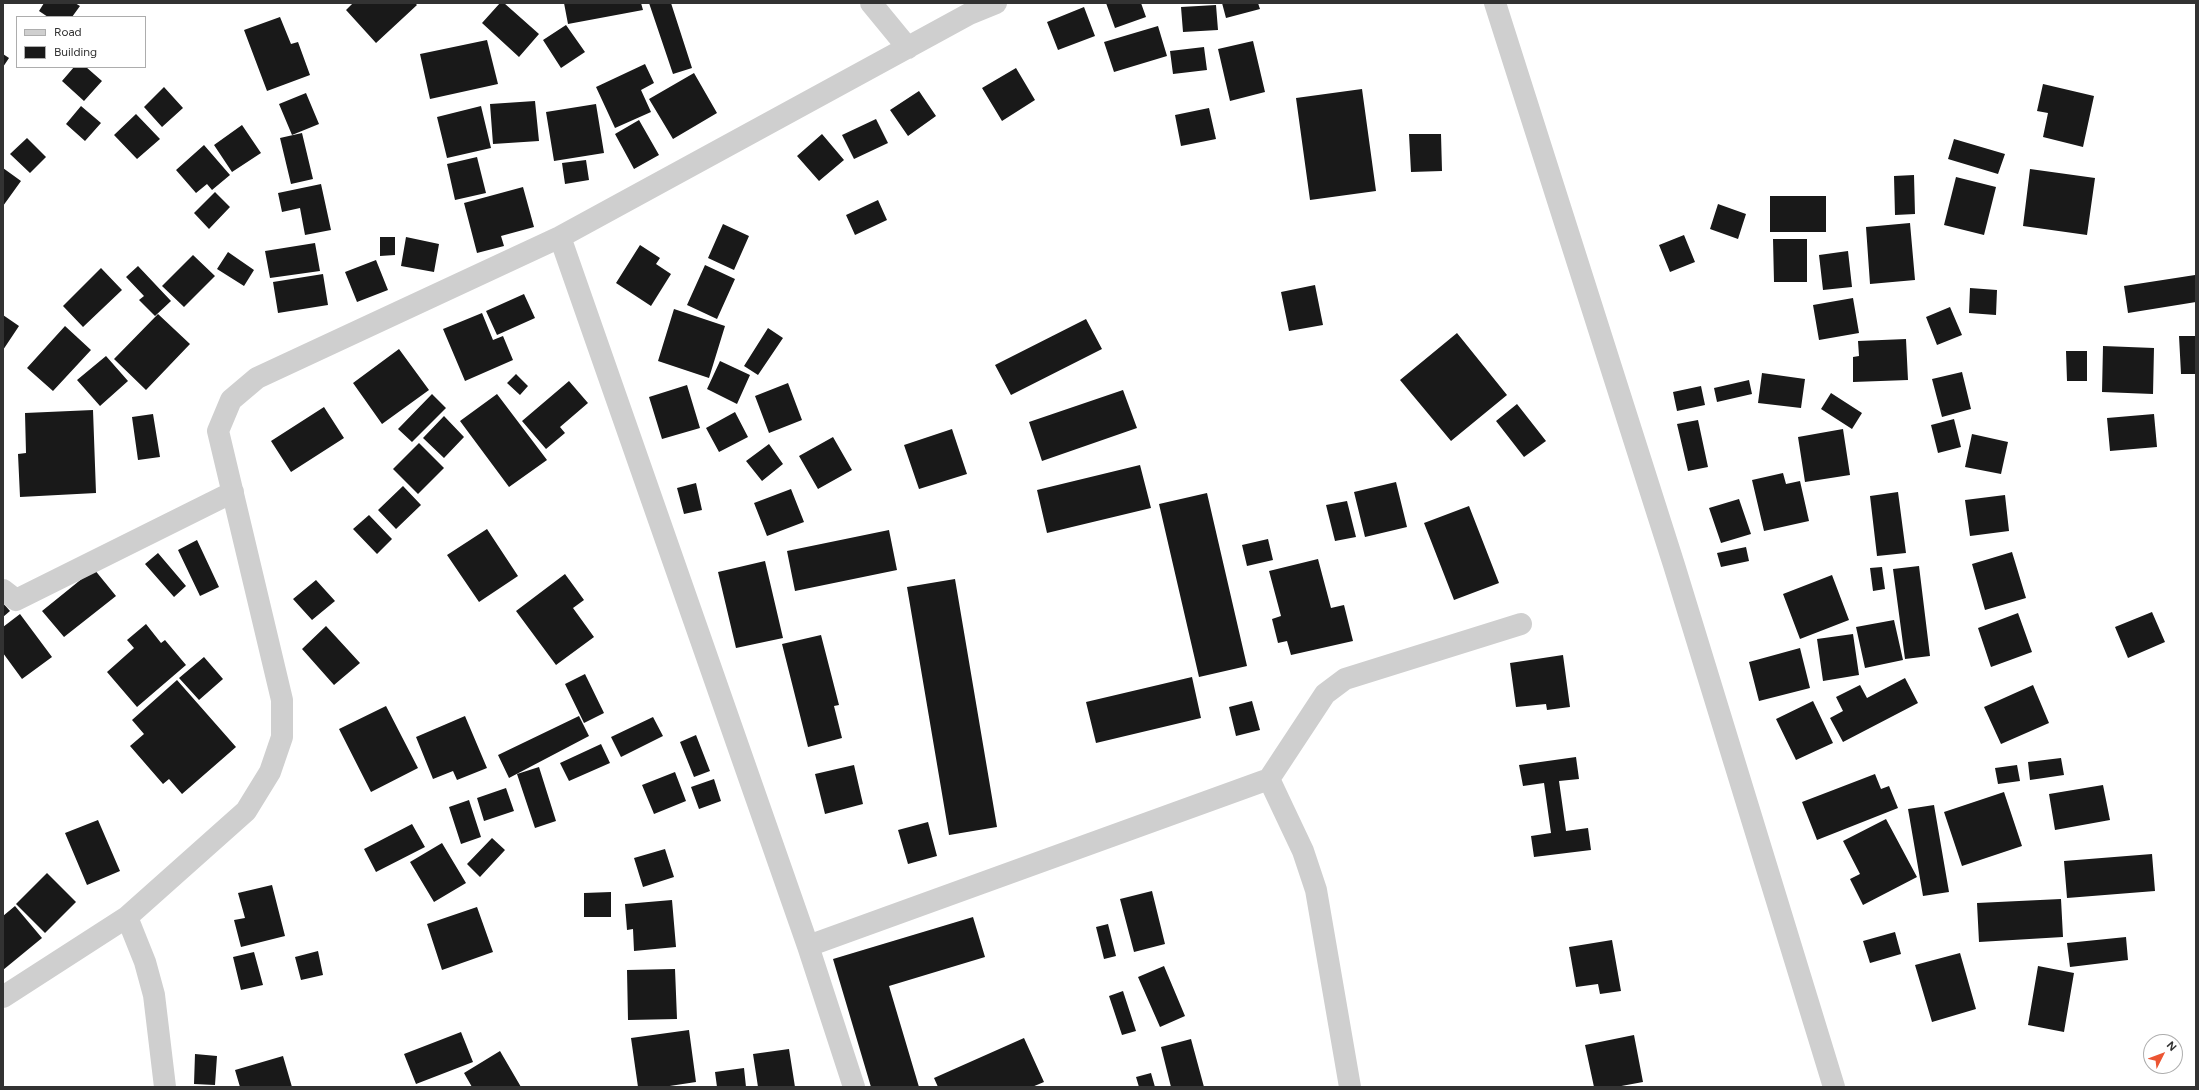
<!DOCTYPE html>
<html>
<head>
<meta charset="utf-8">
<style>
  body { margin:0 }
  #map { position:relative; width:2199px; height:1090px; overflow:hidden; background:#fff; font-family:Figtree,sans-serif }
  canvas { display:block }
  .frame { position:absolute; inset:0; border:4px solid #323232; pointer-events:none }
  .legend { position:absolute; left:16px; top:16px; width:130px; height:52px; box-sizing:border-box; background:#fff; border:1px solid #adadad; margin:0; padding:5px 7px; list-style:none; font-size:12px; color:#323232 }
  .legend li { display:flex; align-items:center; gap:8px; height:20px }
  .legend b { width:20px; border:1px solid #adadad }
  .north { position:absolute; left:2143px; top:1034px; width:40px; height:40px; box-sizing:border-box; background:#fff; border:1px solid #adadad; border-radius:50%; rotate:48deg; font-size:11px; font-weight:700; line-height:16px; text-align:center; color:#323232 }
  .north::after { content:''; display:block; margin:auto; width:14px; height:18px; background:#ec5532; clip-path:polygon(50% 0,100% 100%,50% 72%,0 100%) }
</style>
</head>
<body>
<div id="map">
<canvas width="2199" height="1090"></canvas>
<div class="frame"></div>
<ul class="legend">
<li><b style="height:5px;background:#cfcfcf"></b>Road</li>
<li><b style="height:11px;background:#191919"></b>Building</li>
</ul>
<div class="north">N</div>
</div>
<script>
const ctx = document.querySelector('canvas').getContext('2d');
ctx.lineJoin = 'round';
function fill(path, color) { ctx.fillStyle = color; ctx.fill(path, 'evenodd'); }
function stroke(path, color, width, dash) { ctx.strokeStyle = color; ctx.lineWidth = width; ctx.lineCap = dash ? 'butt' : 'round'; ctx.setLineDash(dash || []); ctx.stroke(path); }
const building = new Path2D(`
  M 44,3 L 75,3 L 80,6 L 72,17 L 48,17 L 39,11 Z
  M 353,3 L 415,3 L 417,5 L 376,43 L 346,10 Z
  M 500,3 L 504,3 L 539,34 L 519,57 L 482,23 Z
  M 564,3 L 641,3 L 643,10 L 568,24 Z
  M 649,3 L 671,3 L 692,68 L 673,74 Z
  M 1106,3 L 1141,3 L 1146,17 L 1115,28 Z
  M 1222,3 L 1258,3 L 1260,9 L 1226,18 Z
  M 1216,5 L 1218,30 L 1183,32 L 1181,7 Z
  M 1084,7 L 1095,36 L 1058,50 L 1047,22 Z
  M 280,17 L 291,44 L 298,42 L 310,75 L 267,91 L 244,30 Z
  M 566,25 L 585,52 L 561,68 L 543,40 Z
  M 1158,26 L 1167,56 L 1114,72 L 1104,42 Z
  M 487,40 L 498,84 L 430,99 L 420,54 Z
  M 1253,41 L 1265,92 L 1230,101 L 1218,49 Z
  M 1204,47 L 1207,70 L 1173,74 L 1170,51 Z
  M 3,54 L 9,58 L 3,67 Z
  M 645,64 L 654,83 L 641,90 L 651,112 L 615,128 L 596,87 Z
  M 74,67 L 86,67 L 102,81 L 84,101 L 62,81 Z
  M 1016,68 L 1035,100 L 1002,121 L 982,88 Z
  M 694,73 L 717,113 L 673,139 L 649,99 Z
  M 2043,84 L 2094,96 L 2083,147 L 2043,137 L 2048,113 L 2037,111 Z
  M 164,87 L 183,108 L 162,127 L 144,107 Z
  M 1362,89 L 1376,191 L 1310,200 L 1296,98 Z
  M 919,91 L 936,116 L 908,136 L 890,110 Z
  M 306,93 L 319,124 L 292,135 L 279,104 Z
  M 535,101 L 539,141 L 493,144 L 490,104 Z
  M 596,104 L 604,153 L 554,161 L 546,112 Z
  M 81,106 L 101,123 L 85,141 L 66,124 Z
  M 481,106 L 491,148 L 447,158 L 437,117 Z
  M 1209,108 L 1216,139 L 1181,146 L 1175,115 Z
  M 136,114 L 160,139 L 137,159 L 114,135 Z
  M 876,119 L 888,143 L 854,159 L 842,135 Z
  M 639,120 L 659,155 L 634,169 L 615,134 Z
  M 242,125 L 261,153 L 232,172 L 214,145 Z
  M 302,133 L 313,179 L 291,184 L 280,138 Z
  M 822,134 L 844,160 L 819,181 L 797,156 Z
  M 1409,134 L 1441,134 L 1442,171 L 1411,172 Z
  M 27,138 L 46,157 L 30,173 L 10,154 Z
  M 1954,139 L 2005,154 L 1998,174 L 1948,159 Z
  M 204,145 L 230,175 L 212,190 L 207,184 L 196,193 L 176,170 Z
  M 477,157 L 486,193 L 455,200 L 447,164 Z
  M 586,160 L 589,180 L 565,184 L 562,163 Z
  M 3,168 L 21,181 L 3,206 Z
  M 2030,169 L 2095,178 L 2087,235 L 2023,226 Z
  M 1914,175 L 1915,214 L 1895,215 L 1894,176 Z
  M 1956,177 L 1996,187 L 1984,235 L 1944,225 Z
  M 321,184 L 331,230 L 305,235 L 300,208 L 282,212 L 278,193 Z
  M 523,187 L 534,227 L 501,236 L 504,246 L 477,253 L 464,203 Z
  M 215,192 L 230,207 L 209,229 L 194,213 Z
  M 1770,196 L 1826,196 L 1826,232 L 1770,232 Z
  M 878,200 L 887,220 L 855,235 L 846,215 Z
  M 1718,204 L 1746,214 L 1738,239 L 1710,229 Z
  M 1910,223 L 1915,280 L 1870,284 L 1866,227 Z
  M 723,224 L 749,236 L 734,270 L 708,258 Z
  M 1684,235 L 1695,262 L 1670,272 L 1659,245 Z
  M 380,237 L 395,237 L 395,255 L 380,256 Z
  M 406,237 L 439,244 L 434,272 L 401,266 Z
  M 1773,239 L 1807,239 L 1807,282 L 1774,282 Z
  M 315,243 L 320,271 L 270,278 L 265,251 Z
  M 640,245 L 660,258 L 656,264 L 671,274 L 651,306 L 616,283 Z
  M 1848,251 L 1852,287 L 1823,290 L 1819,255 Z
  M 228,252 L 254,270 L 244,286 L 217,269 Z
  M 193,255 L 215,276 L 184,307 L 162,286 Z
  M 376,260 L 388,290 L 357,302 L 345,272 Z
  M 705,265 L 735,279 L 717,319 L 687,305 Z
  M 138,266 L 171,301 L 155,316 L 139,300 L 144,296 L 126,277 Z
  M 101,268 L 122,290 L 83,327 L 63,306 Z
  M 323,274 L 328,305 L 278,313 L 273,282 Z
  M 2195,275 L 2196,302 L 2128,313 L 2124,286 Z
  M 1315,285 L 1323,325 L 1289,331 L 1281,292 Z
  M 1970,288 L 1997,290 L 1996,315 L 1969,313 Z
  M 524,294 L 535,318 L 497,335 L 486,311 Z
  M 1853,298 L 1859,333 L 1819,340 L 1813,305 Z
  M 1950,307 L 1962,335 L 1937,345 L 1926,317 Z
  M 674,309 L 725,326 L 709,378 L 658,361 Z
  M 482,313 L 493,340 L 503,336 L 513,360 L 465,381 L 443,329 Z
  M 158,314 L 190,344 L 146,390 L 114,359 Z
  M 3,315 L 19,326 L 3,350 Z
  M 1086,319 L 1102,349 L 1011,395 L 995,365 Z
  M 65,326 L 91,350 L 53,391 L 27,368 Z
  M 768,328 L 783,338 L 758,375 L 744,366 Z
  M 1457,333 L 1507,395 L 1451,441 L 1400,380 Z
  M 2179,336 L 2196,336 L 2196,374 L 2181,374 Z
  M 1906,339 L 1908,380 L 1853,382 L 1853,357 L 1859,356 L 1858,341 Z
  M 2103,346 L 2154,348 L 2153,394 L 2102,392 Z
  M 399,349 L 429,390 L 382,424 L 353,383 Z
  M 2066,351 L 2087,351 L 2087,381 L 2067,381 Z
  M 106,356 L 128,381 L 100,406 L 77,380 Z
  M 720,361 L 750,375 L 737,404 L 707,389 Z
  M 1962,372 L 1971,409 L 1942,417 L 1932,379 Z
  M 1762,373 L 1805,379 L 1801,408 L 1758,403 Z
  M 516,374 L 528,386 L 520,395 L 507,383 Z
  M 1749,380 L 1752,394 L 1717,402 L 1714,388 Z
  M 569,381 L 588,403 L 560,427 L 565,433 L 546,449 L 522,421 Z
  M 788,383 L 802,420 L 769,433 L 755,396 Z
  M 687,385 L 700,428 L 662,439 L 649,397 Z
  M 1701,386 L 1705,405 L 1677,411 L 1673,392 Z
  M 1123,390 L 1137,428 L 1042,461 L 1029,422 Z
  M 1831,393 L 1862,413 L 1852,429 L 1821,409 Z
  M 432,394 L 446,408 L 412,442 L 398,429 Z
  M 497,394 L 547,460 L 509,487 L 460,421 Z
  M 1517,404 L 1546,441 L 1524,457 L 1496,421 Z
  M 324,407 L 344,438 L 291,472 L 271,441 Z
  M 93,410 L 96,493 L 20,497 L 18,454 L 26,453 L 25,413 Z
  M 735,412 L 748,437 L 719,452 L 706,428 Z
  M 153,414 L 160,457 L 138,460 L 132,417 Z
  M 2154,414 L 2157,447 L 2110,451 L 2107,418 Z
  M 444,416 L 464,437 L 444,458 L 423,438 Z
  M 1954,419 L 1961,447 L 1938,453 L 1931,425 Z
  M 1698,420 L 1708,467 L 1688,471 L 1677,424 Z
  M 952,429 L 967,474 L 919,489 L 904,445 Z
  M 1843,429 L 1850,475 L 1805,482 L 1798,437 Z
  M 1972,434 L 2008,442 L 2001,474 L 1965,467 Z
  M 833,437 L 852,470 L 818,489 L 799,456 Z
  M 419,443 L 444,468 L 418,494 L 393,469 Z
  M 769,444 L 783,464 L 762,481 L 746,461 Z
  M 1140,465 L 1151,508 L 1047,533 L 1037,490 Z
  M 1783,473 L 1786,484 L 1800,481 L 1809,521 L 1764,531 L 1752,480 Z
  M 1396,482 L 1407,527 L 1365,537 L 1354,492 Z
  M 696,483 L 702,510 L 684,514 L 677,488 Z
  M 403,486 L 421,505 L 396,529 L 378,510 Z
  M 791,489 L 804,522 L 767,536 L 754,503 Z
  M 1898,492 L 1906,553 L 1877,556 L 1870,496 Z
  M 1207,493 L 1247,666 L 1199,677 L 1159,504 Z
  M 2005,495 L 2009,531 L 1970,536 L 1965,500 Z
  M 1739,499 L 1751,534 L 1721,543 L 1709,508 Z
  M 1347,501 L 1356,537 L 1335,541 L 1326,505 Z
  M 1469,506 L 1499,583 L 1454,600 L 1424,523 Z
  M 369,515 L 392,539 L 377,554 L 353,529 Z
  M 487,529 L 518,576 L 479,602 L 447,555 Z
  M 889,530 L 897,570 L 795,591 L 787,551 Z
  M 1268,539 L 1273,560 L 1247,566 L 1242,545 Z
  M 197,540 L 219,587 L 200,596 L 178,550 Z
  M 1746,547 L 1749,561 L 1721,567 L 1717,553 Z
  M 2012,552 L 2026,598 L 1985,610 L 1972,564 Z
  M 158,553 L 186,586 L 174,597 L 145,564 Z
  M 1318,559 L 1331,608 L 1344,605 L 1353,641 L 1291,655 L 1287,641 L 1278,643 L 1272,619 L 1281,616 L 1269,571 Z
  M 765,561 L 783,638 L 736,648 L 718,572 Z
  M 1919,566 L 1930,656 L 1905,659 L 1893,569 Z
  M 1882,567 L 1885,589 L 1873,591 L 1870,568 Z
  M 94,569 L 116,596 L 64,637 L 42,611 Z
  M 565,574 L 584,600 L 573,608 L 594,637 L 556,665 L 516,611 Z
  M 1832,575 L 1849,620 L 1800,639 L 1783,594 Z
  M 955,579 L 997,827 L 949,835 L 907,587 Z
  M 316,580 L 335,601 L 312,620 L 293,599 Z
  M 3,603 L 10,611 L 3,617 Z
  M 2152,612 L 2165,642 L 2128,658 L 2115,627 Z
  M 2018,613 L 2032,652 L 1991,667 L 1978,628 Z
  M 20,614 L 52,657 L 22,679 L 3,653 L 3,627 Z
  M 1894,620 L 1903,660 L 1865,668 L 1856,627 Z
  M 146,624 L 161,643 L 165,640 L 186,665 L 137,707 L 107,672 L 134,648 L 127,640 Z
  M 326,626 L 360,663 L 334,685 L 302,649 Z
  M 1853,634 L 1859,675 L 1823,681 L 1817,639 Z
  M 821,635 L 839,705 L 834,706 L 842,738 L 808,747 L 782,644 Z
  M 1800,648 L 1810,688 L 1759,701 L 1749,662 Z
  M 1563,655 L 1570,707 L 1547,710 L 1546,704 L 1516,707 L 1510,663 Z
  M 204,657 L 223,679 L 199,700 L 179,678 Z
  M 585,674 L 604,713 L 584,723 L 565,684 Z
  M 1192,677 L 1201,718 L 1096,743 L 1086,702 Z
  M 1905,678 L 1918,703 L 1843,742 L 1830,718 L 1843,711 L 1836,697 L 1860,685 L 1867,698 Z
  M 177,680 L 236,747 L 182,794 L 169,779 L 163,784 L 130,746 L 144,734 L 132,720 Z
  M 2033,685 L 2049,723 L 2001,744 L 1984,707 Z
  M 1252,701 L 1260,730 L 1236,736 L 1229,707 Z
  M 1813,701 L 1833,743 L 1796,760 L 1776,719 Z
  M 386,706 L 418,768 L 371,792 L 339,729 Z
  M 465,716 L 487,768 L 457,780 L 453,771 L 433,779 L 416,737 Z
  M 579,716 L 589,736 L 509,778 L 498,755 Z
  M 653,717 L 663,736 L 621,757 L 611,737 Z
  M 696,735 L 710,771 L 694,777 L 680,742 Z
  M 601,744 L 610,763 L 569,781 L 560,763 Z
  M 1576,757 L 1579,779 L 1559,781 L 1566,831 L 1588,828 L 1591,850 L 1534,857 L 1531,836 L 1551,833 L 1544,783 L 1523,786 L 1519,765 Z
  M 2061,758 L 2064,775 L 2030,780 L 2028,762 Z
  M 854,765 L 863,804 L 825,814 L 815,774 Z
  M 2017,765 L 2020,781 L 1998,784 L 1995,768 Z
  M 539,767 L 556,821 L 535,828 L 517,774 Z
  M 675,772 L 686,801 L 654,814 L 642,785 Z
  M 1875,774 L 1881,789 L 1889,786 L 1898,808 L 1817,840 L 1802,802 Z
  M 714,779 L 721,801 L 699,809 L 691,787 Z
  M 2103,785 L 2110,820 L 2055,830 L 2049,794 Z
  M 506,788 L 514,811 L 484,821 L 477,798 Z
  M 2004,792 L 2022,846 L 1962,866 L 1944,812 Z
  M 469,800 L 481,837 L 461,844 L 449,807 Z
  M 1934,805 L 1949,892 L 1923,896 L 1908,809 Z
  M 1886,819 L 1917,877 L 1863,905 L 1850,879 L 1860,874 L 1843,841 Z
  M 98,820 L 120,871 L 87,885 L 65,833 Z
  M 928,822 L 937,856 L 908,864 L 898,830 Z
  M 412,824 L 425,847 L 376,872 L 364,849 Z
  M 492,838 L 505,850 L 480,877 L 467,864 Z
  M 442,843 L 466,883 L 434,902 L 410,862 Z
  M 665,849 L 674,877 L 643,887 L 634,858 Z
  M 2152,854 L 2155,891 L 2067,898 L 2064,861 Z
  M 47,873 L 76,902 L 45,933 L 16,904 Z
  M 272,885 L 285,936 L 241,947 L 234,920 L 245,918 L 238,893 Z
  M 1152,891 L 1165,944 L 1134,952 L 1120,899 Z
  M 611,892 L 611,917 L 584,917 L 584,893 Z
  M 2061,899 L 2063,937 L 1979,942 L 1977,903 Z
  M 672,900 L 676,947 L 634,951 L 633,929 L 627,930 L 625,904 Z
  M 15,906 L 42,938 L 3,970 L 3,916 Z
  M 477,907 L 493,952 L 442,970 L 427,924 Z
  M 973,917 L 985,957 L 889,986 L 919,1087 L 871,1087 L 833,959 Z
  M 1108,924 L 1116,956 L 1104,959 L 1096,927 Z
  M 1895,932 L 1901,954 L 1870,963 L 1863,941 Z
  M 2126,937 L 2128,960 L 2070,967 L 2067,943 Z
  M 1612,940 L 1621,991 L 1600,994 L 1598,984 L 1576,987 L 1569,947 Z
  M 318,951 L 323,975 L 301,980 L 295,957 Z
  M 254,952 L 263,985 L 241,990 L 233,957 Z
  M 1960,953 L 1976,1009 L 1932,1022 L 1915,965 Z
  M 1164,966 L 1185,1016 L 1160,1027 L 1138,977 Z
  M 2038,966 L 2074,973 L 2064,1032 L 2028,1025 Z
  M 675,969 L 677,1019 L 628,1020 L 627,970 Z
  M 1123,991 L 1136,1031 L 1122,1035 L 1109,996 Z
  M 689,1030 L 696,1082 L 663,1087 L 638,1087 L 631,1038 Z
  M 461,1032 L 473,1062 L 416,1084 L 404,1054 Z
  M 1634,1035 L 1643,1082 L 1616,1087 L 1594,1087 L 1585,1045 Z
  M 1024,1038 L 1044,1082 L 1032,1087 L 938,1087 L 934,1078 Z
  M 1191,1039 L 1204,1087 L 1171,1087 L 1161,1047 Z
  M 789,1049 L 795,1087 L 758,1087 L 753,1054 Z
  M 500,1051 L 521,1087 L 472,1087 L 464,1073 Z
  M 195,1054 L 217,1056 L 215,1085 L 194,1084 Z
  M 283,1056 L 292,1087 L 240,1087 L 235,1070 Z
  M 744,1068 L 746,1087 L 717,1087 L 715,1072 Z
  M 1151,1073 L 1155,1087 L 1139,1087 L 1136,1077 Z`);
const minor = new Path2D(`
  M 871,3 L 908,48
  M 1495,3 L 1674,565 L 1834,1087
  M 560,237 L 808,946 L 854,1087
  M 3,590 L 16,600 L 233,492
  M 1269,779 L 1303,851 L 1316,890 L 1350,1087
  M 127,917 L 145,962 L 154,995 L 165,1087
  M 808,946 L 1269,779 L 1325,694 L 1345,679 L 1521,624
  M 3,997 L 127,917 L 246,811 L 270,772 L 282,737 L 282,700 L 218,431 L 231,400 L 257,378 L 560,237 L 969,14 L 996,3`);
fill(building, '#191919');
stroke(minor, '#cfcfcf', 22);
</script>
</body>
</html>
